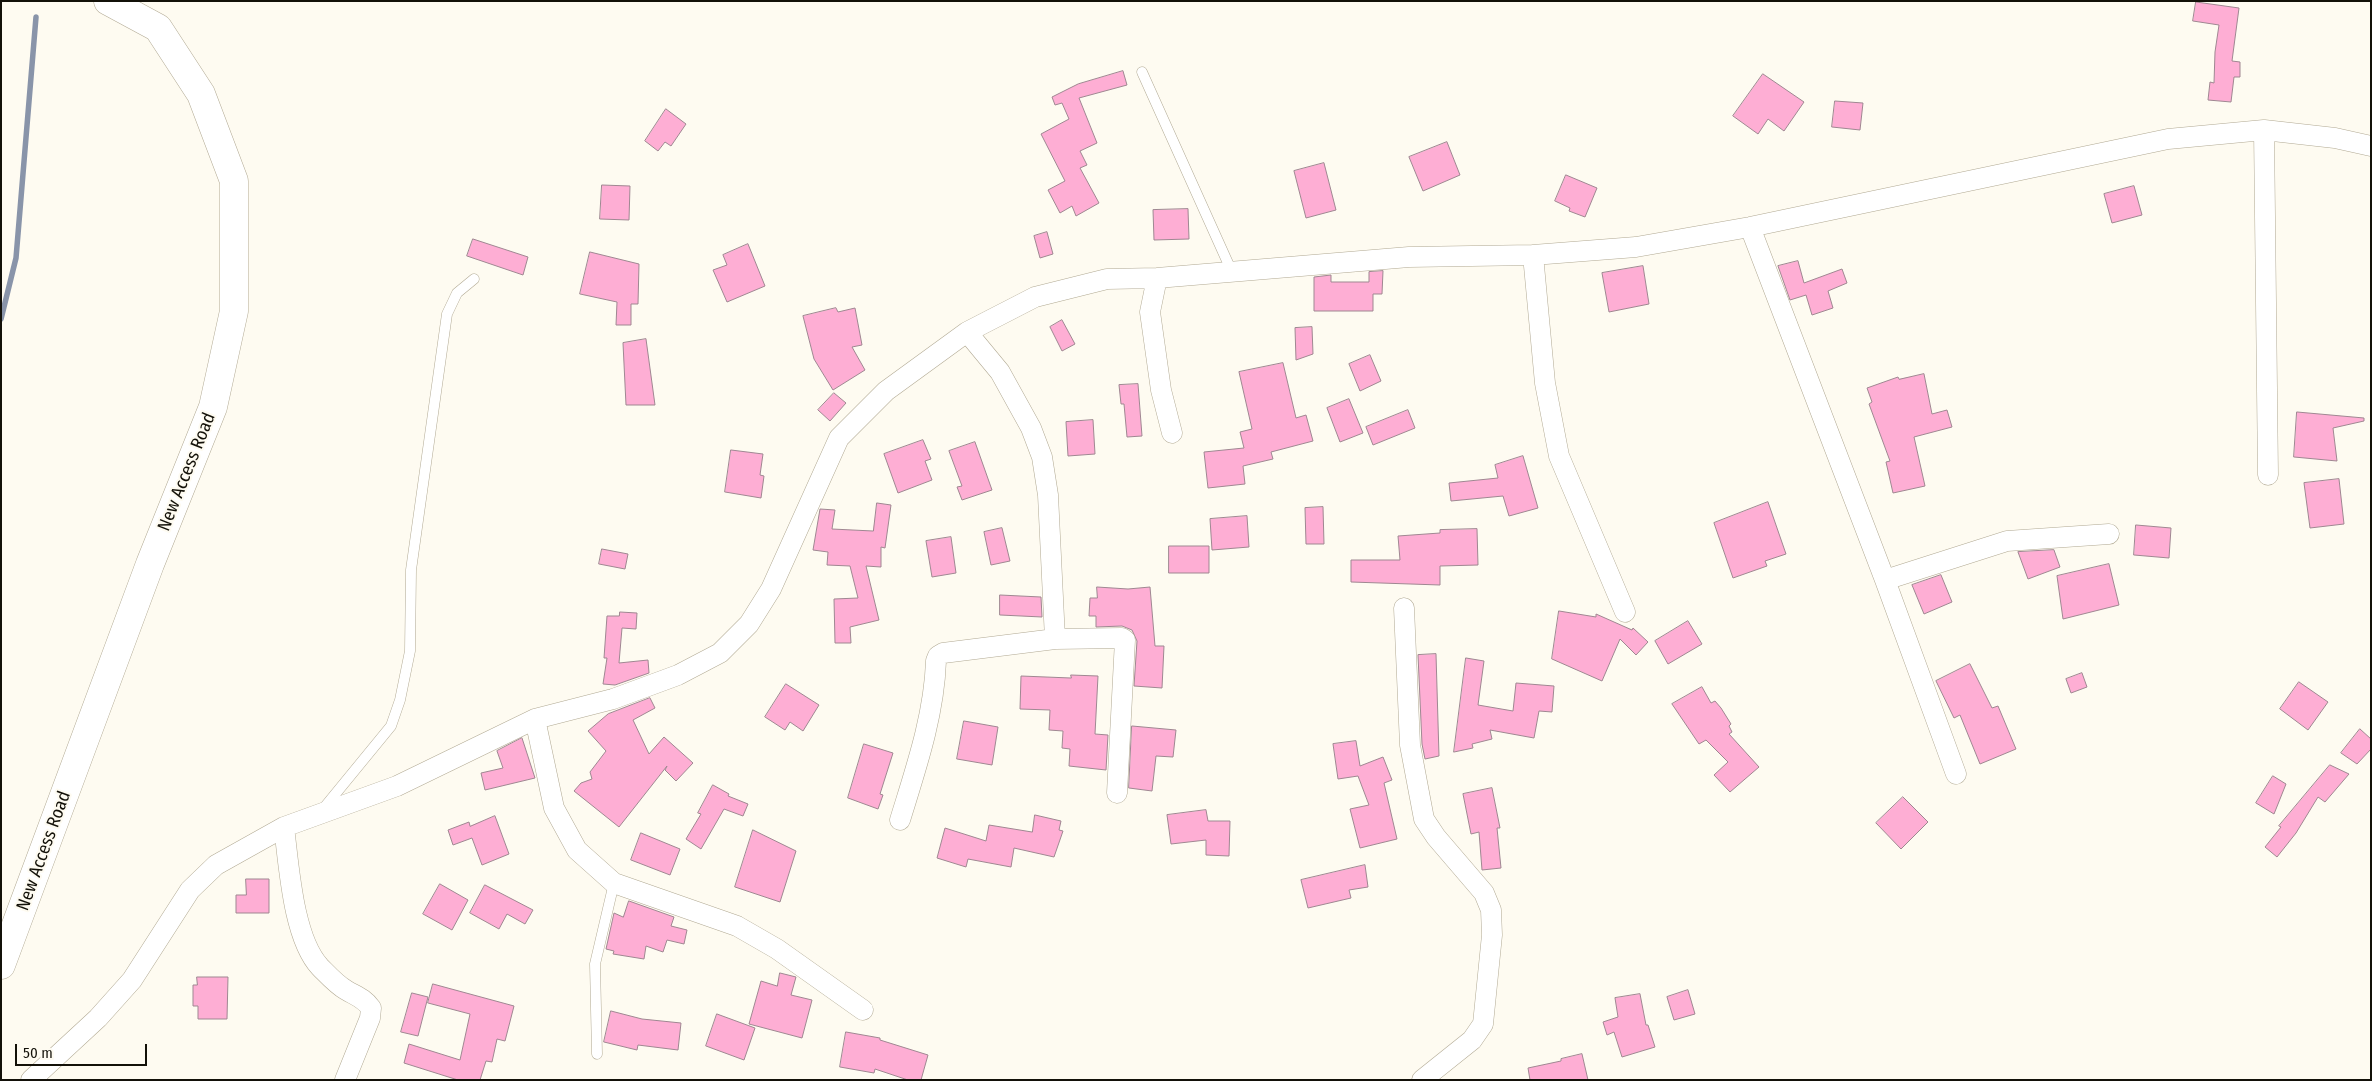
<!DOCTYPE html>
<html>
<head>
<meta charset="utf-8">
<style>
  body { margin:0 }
  #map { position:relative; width:2372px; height:1081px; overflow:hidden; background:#fefbf1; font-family:"Fira Sans Condensed",sans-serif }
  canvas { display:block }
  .frame { position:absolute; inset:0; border:2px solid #131109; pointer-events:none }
  .scale { position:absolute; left:15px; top:1044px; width:132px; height:22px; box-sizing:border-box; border:2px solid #131109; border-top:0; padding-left:6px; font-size:15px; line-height:18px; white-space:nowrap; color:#131109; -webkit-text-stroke:4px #fefbf1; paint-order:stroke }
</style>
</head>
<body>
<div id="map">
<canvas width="2372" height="1081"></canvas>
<div class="frame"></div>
<div class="scale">50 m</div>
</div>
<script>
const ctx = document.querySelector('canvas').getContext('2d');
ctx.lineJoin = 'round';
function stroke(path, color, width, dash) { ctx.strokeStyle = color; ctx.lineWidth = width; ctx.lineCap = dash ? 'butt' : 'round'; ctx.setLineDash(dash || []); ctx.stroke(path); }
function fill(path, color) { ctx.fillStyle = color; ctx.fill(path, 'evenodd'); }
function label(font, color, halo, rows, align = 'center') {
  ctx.font = font + ' "Fira Sans Condensed",sans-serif'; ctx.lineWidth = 4; ctx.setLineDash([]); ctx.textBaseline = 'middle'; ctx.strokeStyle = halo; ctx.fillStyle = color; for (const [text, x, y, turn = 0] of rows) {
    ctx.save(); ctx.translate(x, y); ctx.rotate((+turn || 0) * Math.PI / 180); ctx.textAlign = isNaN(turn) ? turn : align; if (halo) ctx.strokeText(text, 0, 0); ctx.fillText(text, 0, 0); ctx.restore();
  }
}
const stream = new Path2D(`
  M 1,319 L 16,258 L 36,17`);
const building = new Path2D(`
  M 2196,2 L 2239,8 L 2232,61 L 2240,62 L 2240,77 L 2234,77 L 2231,102 L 2208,100 L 2210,82 L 2214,83 L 2215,52 L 2219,25 L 2193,21 Z
  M 1123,71 L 1127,85 L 1079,98 L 1097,143 L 1080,151 L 1087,165 L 1080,168 L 1099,203 L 1076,216 L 1072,206 L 1060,213 L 1048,190 L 1065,181 L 1041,134 L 1069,119 L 1062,103 L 1055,105 L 1052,97 L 1078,84 Z
  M 1763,74 L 1804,102 L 1784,131 L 1768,119 L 1758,134 L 1733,116 Z
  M 1835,101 L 1863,103 L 1860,130 L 1832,127 Z
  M 666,109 L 686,124 L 671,146 L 665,142 L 658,151 L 645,141 Z
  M 1447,142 L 1460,175 L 1423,191 L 1409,157 Z
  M 1324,163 L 1336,210 L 1306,218 L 1294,171 Z
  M 1566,175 L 1597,188 L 1585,217 L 1569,211 L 1570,208 L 1555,201 Z
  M 602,185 L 630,186 L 629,220 L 600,219 Z
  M 2134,186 L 2142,215 L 2112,223 L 2104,194 Z
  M 1188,209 L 1189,239 L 1154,240 L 1153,210 Z
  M 1047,232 L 1053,254 L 1040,258 L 1034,236 Z
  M 473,239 L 528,257 L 523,275 L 467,256 Z
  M 748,244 L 765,286 L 727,302 L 713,270 L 727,265 L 723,255 Z
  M 590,252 L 639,264 L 638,304 L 631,304 L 631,325 L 616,325 L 617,302 L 580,294 Z
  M 1798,261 L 1804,283 L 1842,269 L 1847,283 L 1828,291 L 1833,308 L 1812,315 L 1806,295 L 1790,300 L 1778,266 Z
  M 1643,266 L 1649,304 L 1609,312 L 1602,273 Z
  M 1383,271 L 1382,294 L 1373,294 L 1373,311 L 1314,311 L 1314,277 L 1331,275 L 1331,282 L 1369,282 L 1369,272 Z
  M 836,308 L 838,312 L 855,308 L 862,345 L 852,347 L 865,370 L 833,390 L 814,359 L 803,316 Z
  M 1062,320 L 1075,344 L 1062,351 L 1050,327 Z
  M 1312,327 L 1313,354 L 1296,360 L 1295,328 Z
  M 646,339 L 655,405 L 626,405 L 623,343 Z
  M 1370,355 L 1381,381 L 1360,391 L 1349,364 Z
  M 1283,363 L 1296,418 L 1306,415 L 1313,441 L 1271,452 L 1273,459 L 1243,466 L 1245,484 L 1208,488 L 1204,452 L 1244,448 L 1240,432 L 1252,429 L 1239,372 Z
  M 1924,374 L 1932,414 L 1947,410 L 1952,427 L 1914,437 L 1925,486 L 1893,493 L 1886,462 L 1890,461 L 1869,404 L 1872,402 L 1867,388 L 1898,377 L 1899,379 Z
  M 1138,384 L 1142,436 L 1127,437 L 1124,404 L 1121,404 L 1119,385 Z
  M 834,393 L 846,403 L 830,421 L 818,410 Z
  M 1349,399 L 1363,433 L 1340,442 L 1327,408 Z
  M 1408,410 L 1415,428 L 1373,445 L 1366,427 Z
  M 2297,412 L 2364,418 L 2364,421 L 2333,428 L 2337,461 L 2294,457 Z
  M 1093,420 L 1095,454 L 1068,456 L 1066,422 Z
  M 923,440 L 931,459 L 925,461 L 932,480 L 898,493 L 884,454 Z
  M 975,442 L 992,490 L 962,500 L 957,487 L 962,486 L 949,451 Z
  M 731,450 L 763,454 L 760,475 L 764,476 L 761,498 L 725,492 Z
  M 1523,456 L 1538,508 L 1509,516 L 1503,496 L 1451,501 L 1449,483 L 1498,478 L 1495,465 Z
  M 2339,479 L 2344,524 L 2310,528 L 2304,483 Z
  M 1768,502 L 1786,554 L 1765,561 L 1767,566 L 1733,578 L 1714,523 Z
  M 877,503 L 891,505 L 885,548 L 881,547 L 881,567 L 866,566 L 879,620 L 850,627 L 851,643 L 835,643 L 834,599 L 858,598 L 850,566 L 827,565 L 828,552 L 813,550 L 820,509 L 835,510 L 832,529 L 873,531 Z
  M 1323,507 L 1324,544 L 1306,544 L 1305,508 Z
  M 1247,516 L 1249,547 L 1212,550 L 1210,519 Z
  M 2136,525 L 2171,528 L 2169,558 L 2134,555 Z
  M 1002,528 L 1010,561 L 991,565 L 984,532 Z
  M 1477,529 L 1478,565 L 1440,566 L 1440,585 L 1351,582 L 1351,560 L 1400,560 L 1398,536 L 1440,533 L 1440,530 Z
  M 951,537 L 956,573 L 932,577 L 926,541 Z
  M 1169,546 L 1209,546 L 1209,573 L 1169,573 Z
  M 602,549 L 628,554 L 625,569 L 599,564 Z
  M 2054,550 L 2060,567 L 2028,579 L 2018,552 Z
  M 2109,564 L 2119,605 L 2063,619 L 2057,576 Z
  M 1941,575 L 1952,602 L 1924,614 L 1912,585 Z
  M 1097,587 L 1128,589 L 1150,587 L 1155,646 L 1164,646 L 1162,688 L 1134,686 L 1137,641 L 1132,630 L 1122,626 L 1096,627 L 1096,616 L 1089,616 L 1090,598 L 1097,598 Z
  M 1000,595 L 1041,597 L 1042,617 L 1000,615 Z
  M 1559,611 L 1596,617 L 1596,614 L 1632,630 L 1633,628 L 1648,642 L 1636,655 L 1620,639 L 1602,681 L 1552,659 Z
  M 620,612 L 637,613 L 636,629 L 622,628 L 619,663 L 648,660 L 649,673 L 615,685 L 603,684 L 607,658 L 604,658 L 607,616 L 619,616 Z
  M 1688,621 L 1702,644 L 1668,664 L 1655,641 Z
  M 1436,654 L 1439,756 L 1425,759 L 1422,744 L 1418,655 Z
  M 1466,658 L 1484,661 L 1478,705 L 1513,711 L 1516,683 L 1554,686 L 1552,712 L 1539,711 L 1534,738 L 1490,730 L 1492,739 L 1472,744 L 1473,748 L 1454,752 Z
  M 1970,664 L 1992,708 L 1998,706 L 2016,749 L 1980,764 L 1960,715 L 1954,718 L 1936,681 Z
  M 2082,673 L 2087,687 L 2071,693 L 2066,679 Z
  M 1071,675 L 1098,676 L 1095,734 L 1108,735 L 1106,770 L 1069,766 L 1070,749 L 1062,748 L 1063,731 L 1049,730 L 1050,710 L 1020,709 L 1021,676 L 1071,678 Z
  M 2299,682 L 2328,702 L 2308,730 L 2280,709 Z
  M 786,684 L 819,705 L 803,731 L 790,722 L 785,730 L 765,717 Z
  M 1702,687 L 1711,703 L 1715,701 L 1721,708 L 1731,724 L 1729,726 L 1732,732 L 1729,734 L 1759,767 L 1730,792 L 1714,775 L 1728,762 L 1706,740 L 1699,744 L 1672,704 Z
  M 650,698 L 655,708 L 633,720 L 649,754 L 664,737 L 693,763 L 676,781 L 665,770 L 667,766 L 619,827 L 574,791 L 581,783 L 592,779 L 590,772 L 606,751 L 588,731 L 608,714 Z
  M 964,721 L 998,727 L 992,765 L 957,759 Z
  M 1132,726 L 1176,730 L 1173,757 L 1156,756 L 1152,791 L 1129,788 Z
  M 2360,729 L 2371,739 L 2371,749 L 2357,764 L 2341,753 Z
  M 522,738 L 535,778 L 485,790 L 481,773 L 503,768 L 497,751 Z
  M 1356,741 L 1360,766 L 1383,757 L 1392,780 L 1384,783 L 1397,839 L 1360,848 L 1350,809 L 1369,805 L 1358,776 L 1338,779 L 1333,744 Z
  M 864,744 L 893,753 L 880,794 L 883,795 L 878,809 L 848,798 Z
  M 2330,765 L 2349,774 L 2325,802 L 2318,797 L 2296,833 L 2277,857 L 2265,847 L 2281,827 L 2279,826 Z
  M 2273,776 L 2286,784 L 2274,814 L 2256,803 Z
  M 713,785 L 729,794 L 728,796 L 748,804 L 743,816 L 724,809 L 701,849 L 686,839 L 701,814 L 698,813 Z
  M 1492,788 L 1500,828 L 1497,828 L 1501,868 L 1482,870 L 1479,832 L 1471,834 L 1463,794 Z
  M 1903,797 L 1928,822 L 1901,849 L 1876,823 Z
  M 1206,810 L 1208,821 L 1230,821 L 1229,856 L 1206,855 L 1206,840 L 1171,844 L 1167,815 Z
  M 1035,815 L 1061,821 L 1059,830 L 1063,831 L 1054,857 L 1014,848 L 1011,867 L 968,859 L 966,867 L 937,858 L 945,828 L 986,841 L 989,825 L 1032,832 Z
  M 495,816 L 509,854 L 482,865 L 472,838 L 453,845 L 448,830 L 469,822 L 470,826 Z
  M 753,830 L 796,851 L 780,902 L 735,887 Z
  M 641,833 L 680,849 L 670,875 L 631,860 Z
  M 1365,865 L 1368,887 L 1349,890 L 1351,898 L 1308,908 L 1301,880 Z
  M 246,879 L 269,879 L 269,913 L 236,913 L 236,895 L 246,895 Z
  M 440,884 L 468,900 L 452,930 L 423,914 Z
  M 485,885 L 533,910 L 525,924 L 507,914 L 499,929 L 470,913 Z
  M 629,901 L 674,917 L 671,926 L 687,930 L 684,944 L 667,940 L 663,952 L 646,946 L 644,959 L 613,954 L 614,951 L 606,949 L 614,913 L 623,917 Z
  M 780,973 L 796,977 L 791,995 L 812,1000 L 802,1038 L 749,1024 L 761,981 L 777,986 Z
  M 197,977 L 228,977 L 227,1019 L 198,1019 L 198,1006 L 193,1006 L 193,985 L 197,985 Z
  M 433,984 L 514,1006 L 505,1041 L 497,1039 L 492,1062 L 486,1061 L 480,1080 L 458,1080 L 404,1063 L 409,1044 L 460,1060 L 470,1014 L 428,1003 Z
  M 1688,990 L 1695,1014 L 1674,1020 L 1667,997 Z
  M 412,993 L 428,997 L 418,1036 L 401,1032 Z
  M 1640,994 L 1646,1025 L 1648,1025 L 1655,1047 L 1622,1057 L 1614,1032 L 1607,1035 L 1603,1022 L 1618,1017 L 1615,998 Z
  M 611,1011 L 642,1019 L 681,1023 L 678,1050 L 638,1045 L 637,1050 L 604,1042 Z
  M 717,1014 L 755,1028 L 744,1060 L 706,1046 Z
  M 846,1032 L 880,1038 L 880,1040 L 928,1055 L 921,1080 L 908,1080 L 875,1069 L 874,1073 L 840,1067 Z
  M 1582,1054 L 1588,1080 L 1530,1080 L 1528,1068 L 1561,1061 L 1561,1059 Z`);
const service = new Path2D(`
  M 1142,72 L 1232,272
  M 323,809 L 391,726 L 400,700 L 410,651 L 411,570 L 447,314 L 457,293 L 474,279
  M 597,1054 L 595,964 L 614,883`);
const minor = new Path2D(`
  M 2264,130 L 2268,475
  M 1750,227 L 1885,580 L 1956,774
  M 1533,255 L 1545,383 L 1559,456 L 1625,612
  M 1157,278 L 1150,312 L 1161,390 L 1172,433
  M 967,332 L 1000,372 L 1031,428 L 1042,457 L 1048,495 L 1055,639
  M 1885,580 L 2007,541 L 2109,534
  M 1404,608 L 1410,745 L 1424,819 L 1436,837 L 1484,893 L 1491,910 L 1492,935 L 1483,1024 L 1472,1040 L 1422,1080
  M 535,719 L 554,808 L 577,850 L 614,883 L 737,926 L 777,949 L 863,1010
  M 900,820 C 916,768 934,716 936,661 L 938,656 L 943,653 L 1055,639 L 1122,638 L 1125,640 L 1117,793
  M 284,827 C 289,866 293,938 320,967 C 328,975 337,985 346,990 C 356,996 364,998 371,1008 L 370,1018 L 345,1080
  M 31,1080 L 98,1018 L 132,980 L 190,890 L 216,865 L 284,827 L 397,786 L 535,719 L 613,699 L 678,675 L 720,653 L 749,624 L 771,589 L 839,438 L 886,391 L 967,332 L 1035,297 L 1107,279 L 1157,278 L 1409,257 L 1533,255 L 1636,247 L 1750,227 L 2168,139 L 2264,130 L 2335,138 L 2371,146`);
const secondary = new Path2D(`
  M 1,965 L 150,564 L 213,407 L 234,311 L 234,181 L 201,94 L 158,28 L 108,1`);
const streetNames = [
  ["New Access Road",187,472,-68],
  ["New Access Road",44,851,-70]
];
stroke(stream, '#8994a9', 5.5);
fill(building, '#feaed4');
stroke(building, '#9f8791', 1);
stroke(service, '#b1a993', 11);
stroke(minor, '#b1a993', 21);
stroke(secondary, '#b1a993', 29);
stroke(service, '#fff', 10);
stroke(minor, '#fff', 20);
stroke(secondary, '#fff', 28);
label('18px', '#131109', '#fefbf1', streetNames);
</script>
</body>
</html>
